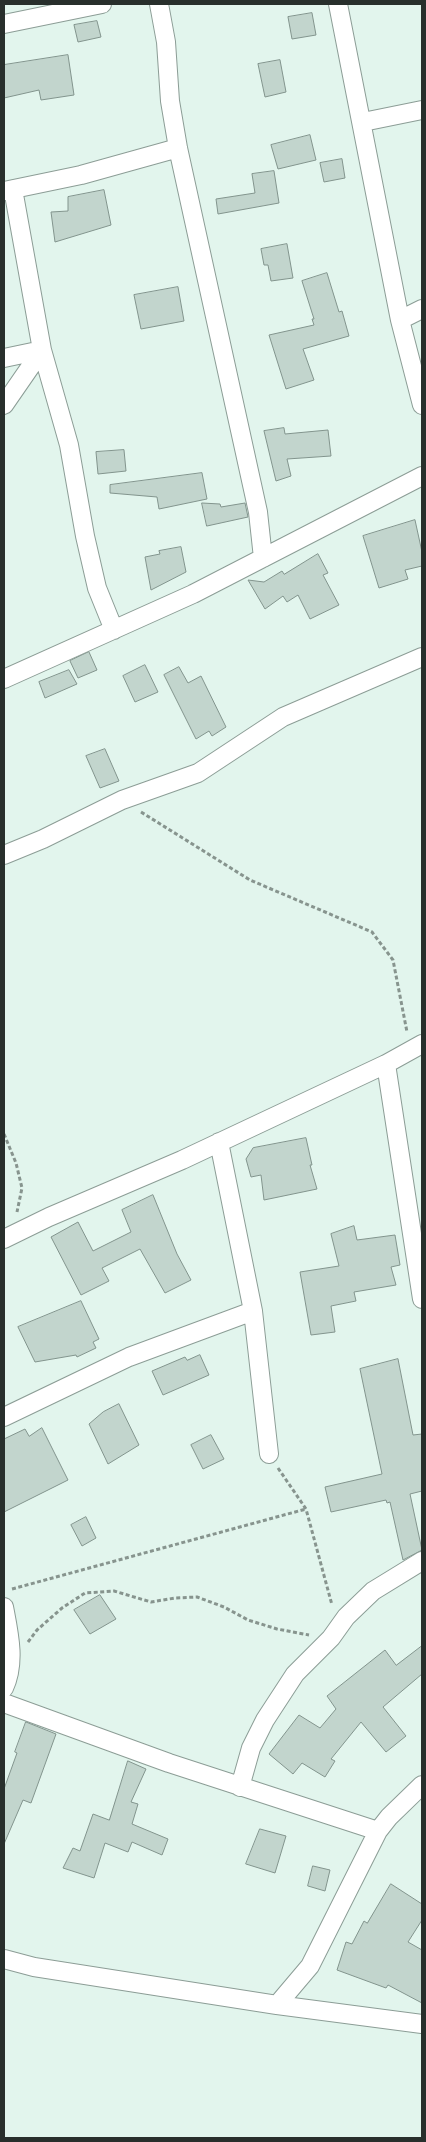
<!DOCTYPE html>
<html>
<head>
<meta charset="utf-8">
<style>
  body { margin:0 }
  #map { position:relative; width:426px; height:2142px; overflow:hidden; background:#e2f5ed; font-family:"Source Sans 3",sans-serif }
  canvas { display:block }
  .frame { position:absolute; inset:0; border:5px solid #282f2c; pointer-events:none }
</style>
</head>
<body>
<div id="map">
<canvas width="426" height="2142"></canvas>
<div class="frame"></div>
</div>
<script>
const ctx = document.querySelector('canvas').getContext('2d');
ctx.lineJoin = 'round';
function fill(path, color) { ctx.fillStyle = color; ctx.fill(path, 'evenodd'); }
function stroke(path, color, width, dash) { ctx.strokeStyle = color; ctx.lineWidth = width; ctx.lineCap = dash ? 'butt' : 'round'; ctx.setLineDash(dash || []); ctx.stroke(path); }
const building = new Path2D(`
  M 312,13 L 316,35 L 292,39 L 288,17 Z
  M 97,21 L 101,37 L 78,42 L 74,25 Z
  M 68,55 L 74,95 L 41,100 L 39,90 L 4,98 L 4,65 Z
  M 280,60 L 286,92 L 265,97 L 258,64 Z
  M 310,135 L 316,160 L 278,169 L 271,145 Z
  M 342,159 L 345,178 L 324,182 L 320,163 Z
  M 274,171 L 279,203 L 218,214 L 216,199 L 255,193 L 252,174 Z
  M 104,190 L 111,225 L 55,242 L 51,212 L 68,211 L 68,197 Z
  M 287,244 L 293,278 L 271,281 L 268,265 L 264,265 L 261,249 Z
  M 327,273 L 339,312 L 342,311 L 349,336 L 303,349 L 314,380 L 286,389 L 269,335 L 314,325 L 312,319 L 314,319 L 302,281 Z
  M 178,287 L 184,321 L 141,329 L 134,295 Z
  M 284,428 L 285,434 L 328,430 L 331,456 L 287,459 L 291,476 L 276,481 L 264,431 Z
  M 124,450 L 126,471 L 98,474 L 96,452 Z
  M 202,473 L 207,499 L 159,509 L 157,497 L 110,493 L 110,485 Z
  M 202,503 L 220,504 L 221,507 L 245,503 L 248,517 L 207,526 Z
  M 415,520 L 422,552 L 422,566 L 405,570 L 408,579 L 379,588 L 363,536 Z
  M 181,547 L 186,572 L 151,590 L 145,557 L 160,554 L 159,551 Z
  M 318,554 L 328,573 L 323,575 L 339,605 L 310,619 L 298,595 L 287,602 L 283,596 L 265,609 L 248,580 L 264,582 L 282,571 L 284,574 Z
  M 89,652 L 97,670 L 78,678 L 70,661 Z
  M 145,665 L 158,692 L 135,702 L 123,676 Z
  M 179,667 L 188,683 L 201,676 L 226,727 L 212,736 L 209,731 L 196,739 L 164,675 Z
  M 69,670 L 77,684 L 45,698 L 39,682 Z
  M 105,749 L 119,781 L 100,788 L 86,756 Z
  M 306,1138 L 312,1165 L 310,1165 L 317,1189 L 264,1200 L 261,1175 L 251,1177 L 246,1159 L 253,1148 Z
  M 153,1195 L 177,1254 L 191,1280 L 165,1293 L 140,1249 L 102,1268 L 109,1281 L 81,1295 L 51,1237 L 78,1222 L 93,1251 L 131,1232 L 122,1210 Z
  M 354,1226 L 357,1240 L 395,1235 L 400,1265 L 391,1267 L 396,1285 L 354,1292 L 356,1301 L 331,1306 L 335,1332 L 311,1335 L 300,1272 L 339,1266 L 331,1234 Z
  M 81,1301 L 99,1339 L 93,1342 L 96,1348 L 77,1357 L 76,1355 L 35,1362 L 18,1327 Z
  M 200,1355 L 209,1375 L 163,1395 L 152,1371 L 185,1357 L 187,1360 Z
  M 398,1359 L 413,1435 L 422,1434 L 422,1491 L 410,1494 L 422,1550 L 403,1560 L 390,1502 L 387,1503 L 386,1500 L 331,1512 L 325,1487 L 382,1474 L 360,1369 Z
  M 119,1404 L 139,1445 L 108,1464 L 89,1424 L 103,1412 Z
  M 42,1428 L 68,1480 L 4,1512 L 4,1439 L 25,1429 L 29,1436 Z
  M 211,1435 L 224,1459 L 203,1469 L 191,1445 Z
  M 86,1517 L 96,1538 L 82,1546 L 71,1525 Z
  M 100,1595 L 116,1619 L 90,1634 L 74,1610 Z
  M 422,1646 L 422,1674 L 383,1707 L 406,1736 L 386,1752 L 361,1722 L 331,1759 L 335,1761 L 325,1777 L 302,1763 L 293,1774 L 269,1754 L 299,1715 L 320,1728 L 336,1709 L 327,1696 L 385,1650 L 396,1665 Z
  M 26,1722 L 56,1734 L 31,1803 L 23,1800 L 4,1844 L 4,1789 L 17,1753 L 15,1752 Z
  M 128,1761 L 146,1769 L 131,1802 L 138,1804 L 132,1824 L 168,1839 L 162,1855 L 132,1842 L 128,1852 L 105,1843 L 94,1878 L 63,1868 L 73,1848 L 80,1851 L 93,1814 L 109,1820 Z
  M 260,1829 L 286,1836 L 275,1873 L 246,1864 Z
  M 313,1866 L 330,1870 L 325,1891 L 308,1886 Z
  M 391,1884 L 422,1904 L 422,1920 L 408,1942 L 422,1950 L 422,2003 L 388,1985 L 386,1988 L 337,1970 L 346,1942 L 352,1944 L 364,1921 L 367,1923 Z`);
const path = new Path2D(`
  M 141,812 L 250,880 L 372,932 L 393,960 L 407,1032
  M 4,1134 L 16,1163 L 22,1188 L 17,1212
  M 278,1468 L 306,1509 L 332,1605
  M 12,1589 L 306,1509
  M 28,1642 L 37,1630 L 62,1608 L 85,1593 L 114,1591 L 151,1602 L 175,1598 L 197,1597 L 224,1607 L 248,1620 L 277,1629 L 309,1635`);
const street = new Path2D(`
  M 159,4 L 166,42 L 170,101 L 178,148 L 258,512 L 263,558
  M 338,4 L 400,320 L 422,405
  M 4,24 L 102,4
  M 363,122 L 422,110
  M 13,189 L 42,350 L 69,445 L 85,536 L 97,588 L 114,630
  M 4,191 L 81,175 L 178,148
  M 400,320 L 422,309
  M 4,358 L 42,350
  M 4,405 L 42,350
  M 4,679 L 193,594 L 422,476
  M 4,855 L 43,839 L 122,800 L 198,773 L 283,717 L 422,657
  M 386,1064 L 422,1299
  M 219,1142 L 253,1311 L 269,1454
  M 4,1239 L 49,1217 L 182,1160 L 386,1064 L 422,1044
  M 4,1417 L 129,1357 L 253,1311
  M 4,1607 C 9,1633 16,1663 4,1688
  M 4,1703 L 169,1763 L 378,1831
  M 240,1787 L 251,1748 L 265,1720 L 295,1674 L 331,1638 L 346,1617 L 373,1591 L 422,1561
  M 4,1959 L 34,1967 L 277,2005 L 422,2024
  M 277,2005 L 310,1966 L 378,1831 L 389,1817 L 422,1785`);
fill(building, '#c2d5cd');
stroke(building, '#82948d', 1);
stroke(street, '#8c9d96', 20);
stroke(path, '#87948e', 3, [4, 2.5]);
stroke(street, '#fff', 18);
</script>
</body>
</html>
